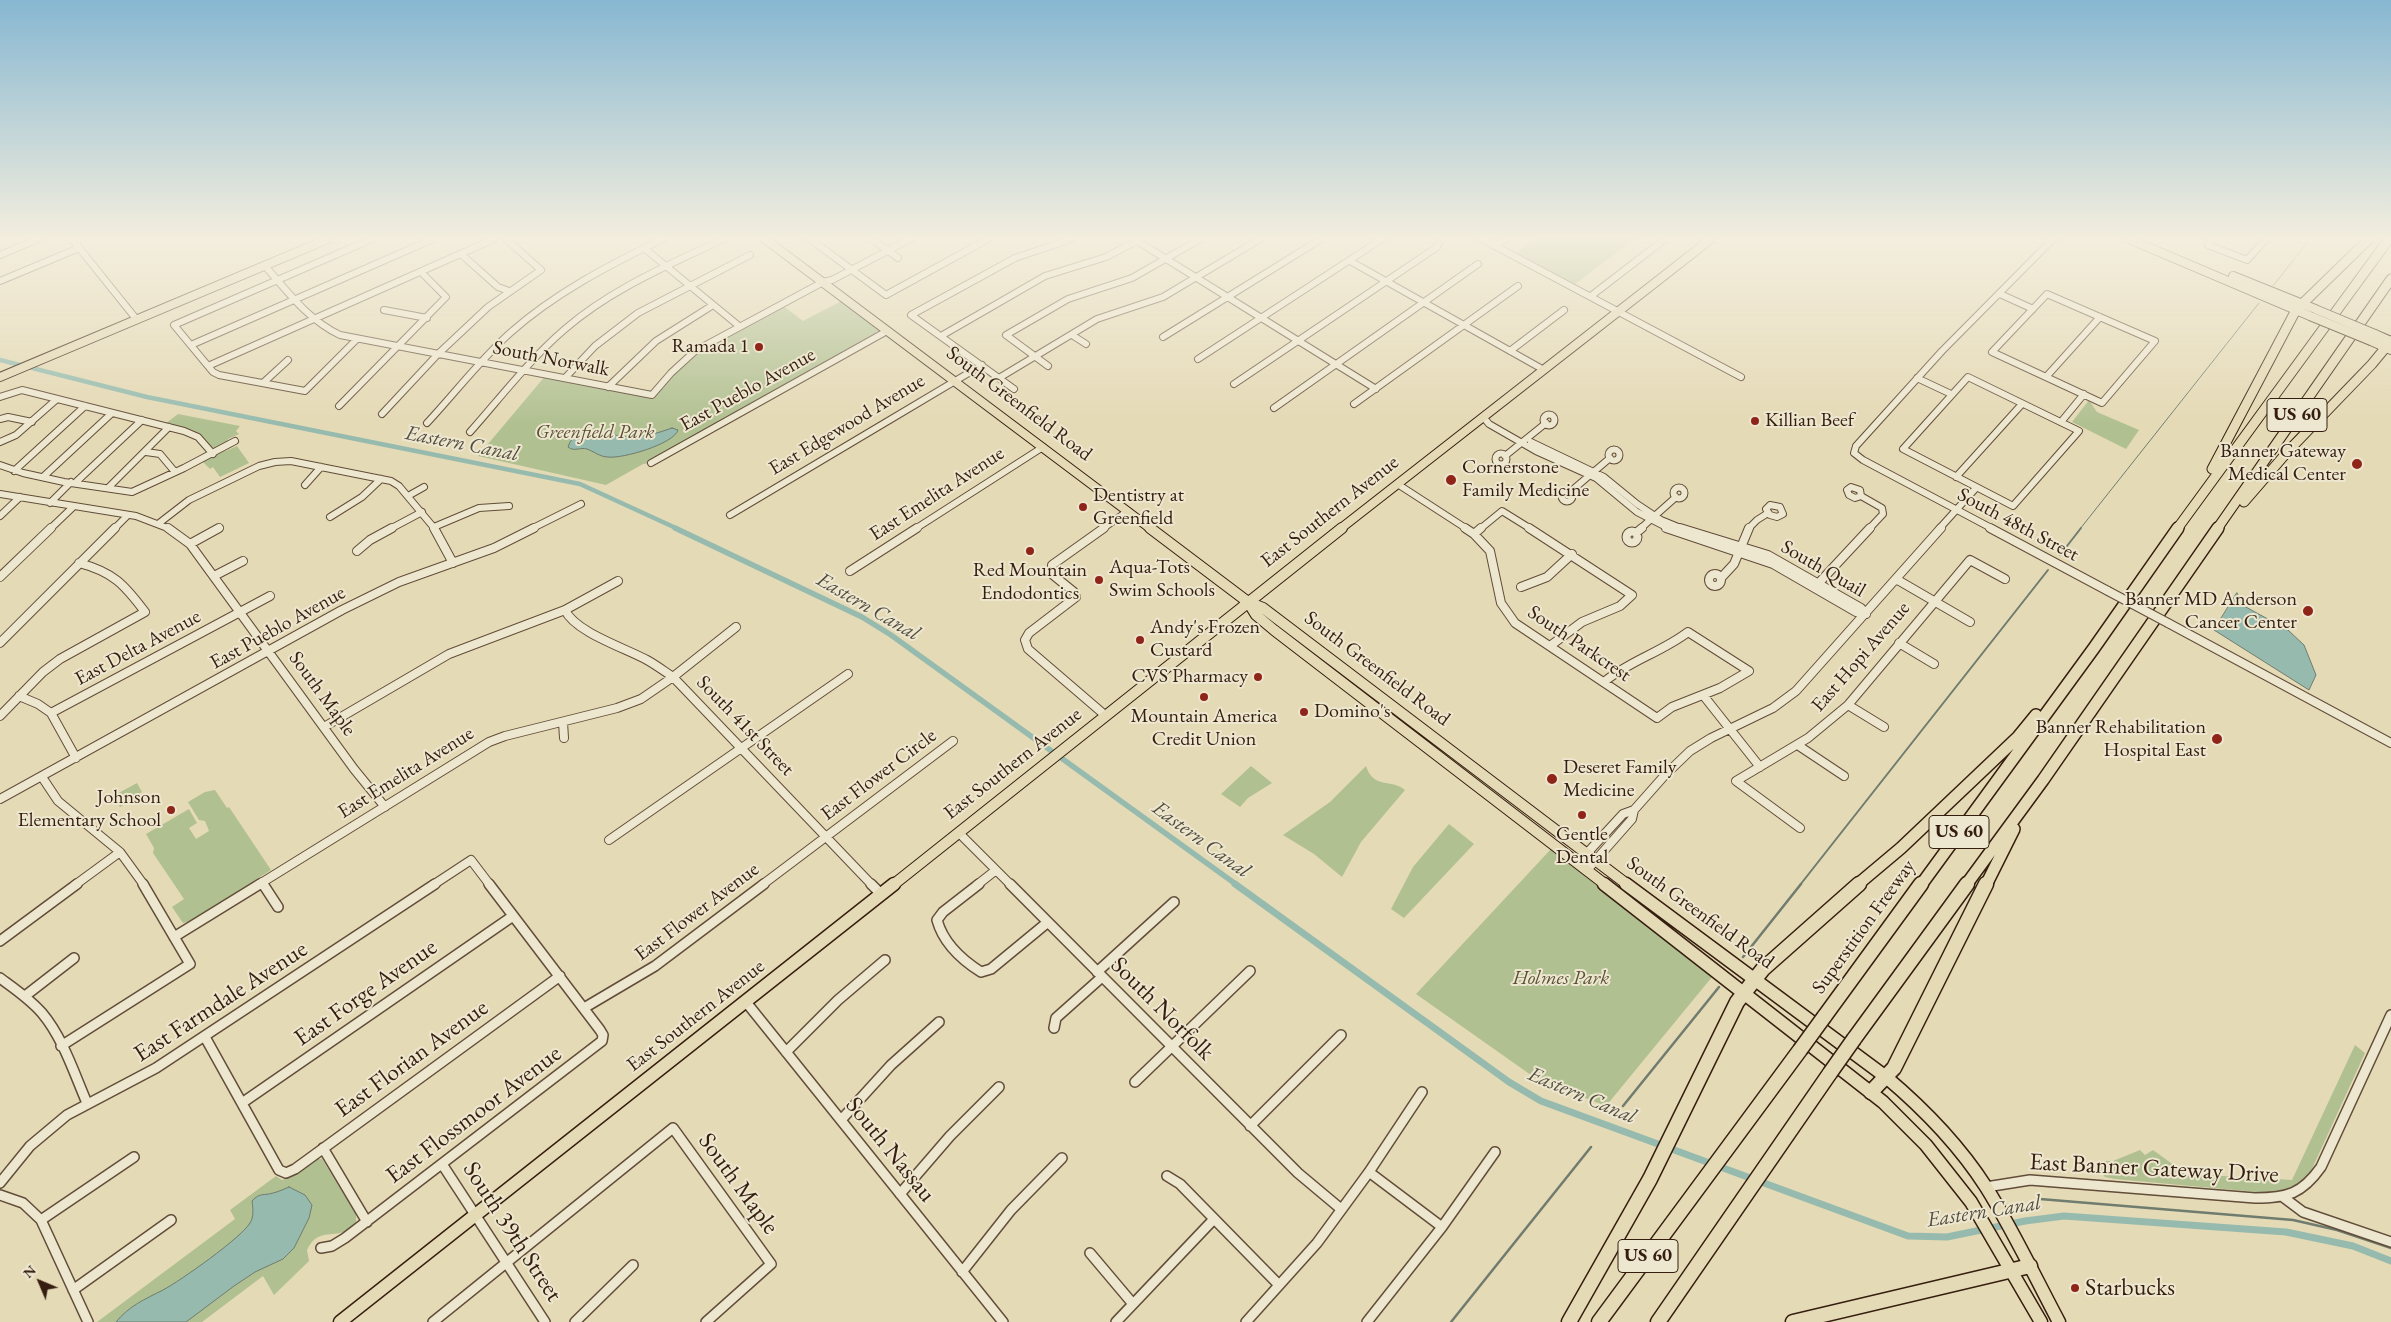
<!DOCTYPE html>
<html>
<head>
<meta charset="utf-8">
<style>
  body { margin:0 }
  #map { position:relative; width:2391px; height:1322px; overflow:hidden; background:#e5dab6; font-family:"EB Garamond",serif }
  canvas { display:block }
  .north { position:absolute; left:15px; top:1257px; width:50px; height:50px; -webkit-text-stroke:4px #eee7d0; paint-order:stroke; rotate:315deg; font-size:14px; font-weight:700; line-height:20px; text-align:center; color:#351e0f }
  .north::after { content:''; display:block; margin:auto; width:18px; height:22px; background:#351e0f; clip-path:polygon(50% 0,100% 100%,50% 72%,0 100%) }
</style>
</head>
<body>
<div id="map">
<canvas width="2391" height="1322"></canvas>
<div class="north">N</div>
</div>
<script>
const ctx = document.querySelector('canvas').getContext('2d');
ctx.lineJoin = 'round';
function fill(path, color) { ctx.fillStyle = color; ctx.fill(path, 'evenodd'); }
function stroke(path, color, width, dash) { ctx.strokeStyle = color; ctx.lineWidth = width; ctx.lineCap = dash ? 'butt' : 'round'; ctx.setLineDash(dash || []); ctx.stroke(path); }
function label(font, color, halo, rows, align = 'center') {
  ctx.font = font + ' "EB Garamond",serif'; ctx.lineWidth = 4; ctx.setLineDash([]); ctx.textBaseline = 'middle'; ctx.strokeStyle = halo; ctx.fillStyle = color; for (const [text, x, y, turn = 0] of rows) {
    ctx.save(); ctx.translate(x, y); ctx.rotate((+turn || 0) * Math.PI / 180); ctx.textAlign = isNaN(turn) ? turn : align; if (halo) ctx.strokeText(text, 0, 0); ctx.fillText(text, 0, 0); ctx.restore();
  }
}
const green = new Path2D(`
  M 1535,239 L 1635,239 L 1575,284 L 1516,253 Z
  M 845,299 L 887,331 L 651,463 L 643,464 L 606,485 L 478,456 L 546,375 L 652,395 L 683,361 L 781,304 L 803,321 Z
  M 2089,400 L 2097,412 L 2139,430 L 2126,449 L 2072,422 Z
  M 178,414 L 240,426 L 236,431 L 239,434 L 228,439 L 226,443 L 214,451 C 196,430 191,430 165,424 Z
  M 237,446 L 249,463 L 220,477 L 213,467 L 210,469 L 202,461 Z
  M 1251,766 L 1272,783 L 1248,798 L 1240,807 L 1221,794 Z
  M 1366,766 C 1374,790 1391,778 1405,790 L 1361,842 L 1342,877 L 1314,854 L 1283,835 L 1330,802 Z
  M 137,783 L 142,792 L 120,807 L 113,796 Z
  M 215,790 L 227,808 L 229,807 L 271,870 L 191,921 L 183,923 L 172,907 L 184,899 L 153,853 L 154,848 L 146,834 L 189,809 L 197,823 L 189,828 L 196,839 L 209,831 L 205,821 L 199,820 L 188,802 L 205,792 Z
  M 1449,824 L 1474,844 L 1404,918 L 1391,909 L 1413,867 Z
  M 1551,849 L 1712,977 L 1606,1106 L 1538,1080 L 1416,994 Z
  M 2355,1045 L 2365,1053 L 2311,1171 C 2298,1186 2286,1190 2267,1193 L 2115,1179 L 2105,1177 L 2099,1169 L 2101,1161 L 2113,1161 L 2140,1150 L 2145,1155 L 2153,1150 L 2189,1176 L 2213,1175 L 2276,1181 L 2277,1179 L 2292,1180 Z
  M 316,1159 L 322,1159 L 356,1214 L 356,1222 C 342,1244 319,1223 307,1250 L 309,1261 L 274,1295 L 263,1276 L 202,1322 L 97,1322 L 235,1219 L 230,1210 L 276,1176 L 282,1180 L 292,1176 Z`);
const water = new Path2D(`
  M 672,428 L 678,430 C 674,444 622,459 608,457 C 600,457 593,451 587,449 C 580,447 574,452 568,447 C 577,419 610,437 630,437 C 645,437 658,433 672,428 Z
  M 2237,593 L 2244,606 L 2288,630 L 2304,645 L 2316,675 L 2309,690 L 2214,630 Z
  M 289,1187 L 305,1195 L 312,1205 L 309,1218 L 294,1248 L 283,1259 L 255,1272 L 234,1286 L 186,1322 L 116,1322 C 129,1306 145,1299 163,1290 C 180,1281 241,1238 250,1223 C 254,1217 253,1208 252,1201 C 260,1192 264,1196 273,1193 C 278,1192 284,1189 289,1187 Z`);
const streamFar2 = new Path2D(`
  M 2273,286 L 2310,239
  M 2080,529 L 2259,303`);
const streamFar1 = new Path2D(`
  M 2060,555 L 2081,528
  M 1800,885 L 2048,570`);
const stream = new Path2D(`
  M 1743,957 L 1801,884
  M 1623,1106 L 1719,987
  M 2040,1199 L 2293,1220 L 2337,1230 L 2391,1248
  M 1451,1322 L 1591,1147`);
const canalFar2 = new Path2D(`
  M 0,360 L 147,397 L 580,484 L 678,529`);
const canalFar1 = new Path2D(`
  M 675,528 L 862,617 L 891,635 L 1237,885`);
const canal = new Path2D(`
  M 1235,884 L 1509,1082 L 1541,1101 L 1908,1236 L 1947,1237 L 2025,1221 L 2064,1216 L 2286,1232 L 2353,1246 L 2391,1261`);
const minorFar2 = new Path2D(`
  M 72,239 L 137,320
  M 810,239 L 886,295 L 988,239
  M 872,239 L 898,258
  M 1134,239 L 1376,389
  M 1482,239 L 1741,377
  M 2211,239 L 2208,245 L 2247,260 L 2266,239
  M 1495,246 L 1505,239
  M 644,248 L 739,326
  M 461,254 L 498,287 L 509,291
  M 0,255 L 38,239
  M 1350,261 L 1544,370
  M 265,266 C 288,292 308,320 340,335 L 652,395 L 671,373 L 695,351 L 823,282 L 832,280 L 910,239
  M 0,281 L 79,248
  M 2000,294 L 2033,309
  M 2047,294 L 2155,341 L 2102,403 L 1992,352 Z
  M 1591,296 L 1665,239
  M 384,310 L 427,318
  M 1072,335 L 1086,344
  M 941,336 L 1045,276 L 1106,257 L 1140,239
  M 1163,337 L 1321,239
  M 357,339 L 305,391 L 219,375 L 213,372 L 174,325 L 372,239
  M 191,345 L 433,239
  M 1510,351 L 1564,310
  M 1198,359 L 1382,239
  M 208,366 L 494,239
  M 1048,366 L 1006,335 L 1068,299 L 1132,278 L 1200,239
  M 1968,377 L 2079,431 L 2013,506 L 1903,449 Z
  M 2046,377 L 2100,317
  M 565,378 L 595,346 L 638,313 L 750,255
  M 999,378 L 1097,319 L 1163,297 L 1260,239
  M 1917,378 L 1951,394
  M 263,383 L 288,360
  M 1234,384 L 1437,247 L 1439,243
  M 608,387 L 656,341 L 713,305
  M 1014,389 L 911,315 L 1015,258 L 1071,239
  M 0,397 L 22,390 L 184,431 L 198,437 L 213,454
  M 1354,404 L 1518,286
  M 339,406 L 446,297 L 421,272
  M 1274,408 L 1478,264
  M 382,414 L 438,354 L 488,307 L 541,270 L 506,239
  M1543.5 420a5.5 5.5 0 1 1 11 0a5.5 5.5 0 1 1-11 0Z
  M 1484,418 L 1489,424 L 1536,451 L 1596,478 L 1637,512 L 1670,529
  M 0,419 L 8,417 L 32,422
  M 2061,422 L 2084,394
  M 427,423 C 455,393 480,360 510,333 C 555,293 609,265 663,239
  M 470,432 C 501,397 530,359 565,329 C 611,289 669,265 723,239
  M 0,442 L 16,435 L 57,399
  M 1531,442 L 1604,477 L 1637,504 L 1661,520 L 1683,529
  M1608.5 455a5.5 5.5 0 1 1 11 0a5.5 5.5 0 1 1-11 0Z
  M 146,452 L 160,454 L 175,472
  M1495.5 459a5.5 5.5 0 1 1 11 0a5.5 5.5 0 1 1-11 0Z
  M 1505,456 L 1546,423
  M 651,463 L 887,331
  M 0,465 L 23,473 L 64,482 L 132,492 L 184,468 L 235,441
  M 14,471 L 85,406
  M 43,477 L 112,413
  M 1956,477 L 2022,404
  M 75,483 L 142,420
  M 305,485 L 321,467
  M 1399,485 L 1467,529
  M 1851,487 L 1860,490 L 1861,496 L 1855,498 L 1849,495 L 1847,490 Z
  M1673.5 493a5.5 5.5 0 1 1 11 0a5.5 5.5 0 1 1-11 0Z
  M 108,488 L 169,427
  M1561.5 496a5.5 5.5 0 1 1 11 0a5.5 5.5 0 1 1-11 0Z
  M 1570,492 L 1610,458
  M 0,494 L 136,516 L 170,529
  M 408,496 L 424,487
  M 1861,496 L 1882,508 L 1883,514 L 1869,529
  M 50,503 L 71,482
  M 1770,505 L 1780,507 L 1783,514 L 1777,517 L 1770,515 L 1766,509 Z
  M 730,515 L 982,365
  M 0,516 L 20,497
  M 330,517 L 362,497 L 381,479
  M 158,524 L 189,500 L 259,466 L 275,462 L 291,461 L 391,481 L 399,486 L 435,529
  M 434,527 L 479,508 L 509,506
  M 50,529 L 73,507
  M 114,529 L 128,515
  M 217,529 L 219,528
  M 390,529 L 422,512
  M 531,529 L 581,504
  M 915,529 L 1043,447
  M 1102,529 L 1128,511
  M 1480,529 L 1502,511 L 1531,529
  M 1640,529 L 1676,497
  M 1748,529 L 1757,520 L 1768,513
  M 1939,529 L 1976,488
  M 1993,529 L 1863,460 L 1854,453 L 1856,446 L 1942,351 L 2053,239`);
const minorFar1 = new Path2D(`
  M 168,528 L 190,544 L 354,769 L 385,807
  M 434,528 L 453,563
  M 1104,528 L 1052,565 L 1053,575 L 1074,592 L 1076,597 L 1029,633 L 1025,640 L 1028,649 L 1106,716
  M 1465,528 L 1474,534 L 1490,551 L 1501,603 L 1515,623 L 1657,718 L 1672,707 L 1720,688 L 1749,671 L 1688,632 C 1662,652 1629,661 1604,682
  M 1529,528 L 1632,595 L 1620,606 L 1582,622 L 1550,646
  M 1666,528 L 1773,564 L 1856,612 L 1866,614
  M 1680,528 L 1768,555 L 1861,608 L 1866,614
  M 1990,528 L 2108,591
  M1626.5 537a5.5 5.5 0 1 1 11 0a5.5 5.5 0 1 1-11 0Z
  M 1636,533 L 1642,528
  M 1474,534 L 1481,528
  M 190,544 L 219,528
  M 357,551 L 370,540 L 392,528
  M 850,571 L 917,528
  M1709 580a6 6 0 1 1 12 0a6 6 0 1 1-12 0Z
  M 214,576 L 243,561
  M 0,577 L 51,528
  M 1721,578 L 1734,564 L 1749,528
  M 1896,579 L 1970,622
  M 1816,586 L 1870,528
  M 1521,587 L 1547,577 L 1572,554
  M 565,610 C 575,632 625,648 647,660 C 656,665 664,671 673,677 L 872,885
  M 2168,623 L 2391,743
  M 0,643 L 115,528
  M 1899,643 L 1934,664
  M 1703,695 L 1760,767
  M 19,696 L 38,704 L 51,713 L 76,758
  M 1848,705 L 1884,727
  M 51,713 L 270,596
  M 0,716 L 43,672 L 60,659 L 145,612 C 124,584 113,572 79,563
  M 563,722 L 564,738
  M 324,727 L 449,654 L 565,610 L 618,581
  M 1799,746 L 1844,776
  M 42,777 L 58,801 L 120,852 L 144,885
  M 0,799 L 342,610 L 399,582 L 494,548 L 534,528
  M 1800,828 L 1736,781 L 1808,738 L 1848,705 L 1970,560 L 2005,579
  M 959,833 L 1011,885
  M 609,840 L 848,674
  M 1578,863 L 1623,814 L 1634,810 L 1665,775 L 1690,751 L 1711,738 L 1773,708 L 1796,691 L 1941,528
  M 1587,870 L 1632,819 L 1634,810
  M 262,882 L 264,885
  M 75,885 L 120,852
  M 258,885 L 489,742 L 505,736 L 617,708 L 641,699 L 673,677 L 736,627
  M 433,885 L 471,860 L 490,885
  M 762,885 L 953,741
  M 977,885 L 996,870`);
const minor = new Path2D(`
  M 263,884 L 278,907
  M 871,884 L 881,894
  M 979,884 L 943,912 L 937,920 C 943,942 962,960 981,972 L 991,969 L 1048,922
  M 1010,884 L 1298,1173 L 1341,1209
  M 174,937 L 260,884
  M 0,941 L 77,884
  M 1097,972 L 1174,902
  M 0,978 C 15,989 30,999 42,1013 C 63,1038 74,1073 87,1103
  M 25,996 L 74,958
  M 746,1002 L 1003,1322
  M 584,1008 L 655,966 L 764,884
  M 1054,1028 L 1056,1018 L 1102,977
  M 205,1037 L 279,1170 L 286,1173 L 295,1169 L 560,976
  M 61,1046 L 190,964 L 143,884
  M 786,1052 L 838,1000 L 885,960
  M 1135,1082 L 1250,971
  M 242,1103 L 513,916
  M 841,1120 L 891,1065 L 939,1022
  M 1250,1126 L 1341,1035
  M 323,1148 L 367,1222
  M 442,1164 L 545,1322
  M 1369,1172 L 1442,1227
  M 1167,1176 L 1180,1184 L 1279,1285
  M 0,1183 L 30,1146 L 67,1115 L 156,1068 L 435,884
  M 1986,1187 L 2030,1180 L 2255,1198 C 2287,1198 2302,1194 2321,1167 L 2391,1015
  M 900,1194 L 950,1136 L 999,1087
  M 0,1195 L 23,1203 L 41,1220 L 88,1322
  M 2283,1197 L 2303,1212 L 2391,1242
  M 41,1220 L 134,1157
  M 321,1248 L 332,1246 L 345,1238 L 602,1041 L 603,1035 L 600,1030 L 489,884
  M 1090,1253 L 1133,1304
  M 962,1272 L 1011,1210 L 1062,1158
  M 73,1290 L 171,1220
  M 433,1322 L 673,1128 L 771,1264 L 706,1322
  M 575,1322 L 633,1265
  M 1116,1322 L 1214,1219
  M 1246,1322 L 1317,1243 L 1369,1172 L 1422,1092
  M 1367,1322 L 1442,1227 L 1495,1152`);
const majorFar2 = new Path2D(`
  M 765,239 L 1151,529
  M 2129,239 L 2310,316
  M 2233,276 L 2315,309
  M 2375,334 L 2391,341
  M 2371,341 L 2391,350
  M 0,377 L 328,239
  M 1340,529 L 1711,239`);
const majorFar1 = new Path2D(`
  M 1150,528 L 1248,602 L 1263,608 L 1628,885
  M 1248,602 L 1256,615 L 1274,630 L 1606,885
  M 893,885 L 1342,528`);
const major = new Path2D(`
  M 1604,884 L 1883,1102 L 1926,1145 L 1971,1202 L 2041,1322
  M 1626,884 L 1886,1077 C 1924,1109 1959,1145 1986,1187 C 2013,1230 2035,1277 2059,1322
  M 340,1322 L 894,884`);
const highwayFar2 = new Path2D(`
  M 2212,469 L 2296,310 L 2369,239
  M 2244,502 L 2289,450 L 2372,364 L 2391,341
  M 2177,529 L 2389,239
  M 2217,529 L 2391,279`);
const highwayFar1 = new Path2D(`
  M 1857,885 L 1901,848 L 2018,737 L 2036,715
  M 1921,885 L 2094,648 L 2178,528
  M 1966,885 L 2043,780 L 2218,528
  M 1986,885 L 2014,829`);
const highway = new Path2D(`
  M 1824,1017 L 1921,884
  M 1854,1039 L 1967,884
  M 1871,1092 L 1894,1068 L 1986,884
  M 1569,1322 L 1650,1179 L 1737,1002 L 1763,969 L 1859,884
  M 1599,1322 L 1800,1050
  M 1658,1322 L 1830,1073
  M 1793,1322 L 2030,1266`);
const minorBridge = new Path2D(`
  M 2108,591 L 2168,623`);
const majorBridge = new Path2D(`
  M 2315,309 L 2375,334
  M 2310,316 L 2371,341`);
const highwayBridge = new Path2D(`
  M 1800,1050 L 1824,1017
  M 1830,1073 L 1854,1039`);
const markers = [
  [759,347,5,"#8f2418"],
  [1755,421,5,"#8f2418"],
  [2357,464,6,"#8f2418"],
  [1451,480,6,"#8f2418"],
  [1083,507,5,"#8f2418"],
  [1030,551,5,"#8f2418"],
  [1099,580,5,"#8f2418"],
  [2308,611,6,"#8f2418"],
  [1140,640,5,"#8f2418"],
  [1258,677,5,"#8f2418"],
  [1204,697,5,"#8f2418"],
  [1304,712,5,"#8f2418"],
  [2217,739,6,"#8f2418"],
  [1552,779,6,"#8f2418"],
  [171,810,5,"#8f2418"],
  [1582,815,5,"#8f2418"],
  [2075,1288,5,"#8f2418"]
];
const shields = [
  [2297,415,60],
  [1959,832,60],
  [1648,1256,60]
];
const shieldNames = [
  ["US 60",2297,415],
  ["US 60",1959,832],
  ["US 60",1648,1256]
];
const poiNames = [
  ["Ramada 1",749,347,"right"],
  ["Killian Beef",1765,421],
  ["Banner Gateway",2346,452,"right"],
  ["Medical Center",2346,475,"right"],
  ["Cornerstone",1462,468],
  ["Family Medicine",1462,491],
  ["Dentistry at",1093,496],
  ["Greenfield",1093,519],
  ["Aqua-Tots",1109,568],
  ["Swim Schools",1109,591],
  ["Red Mountain",1030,571,"center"],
  ["Endodontics",1030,594,"center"],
  ["Banner MD Anderson",2297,600,"right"],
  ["Cancer Center",2297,623,"right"],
  ["Andy's Frozen",1150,628],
  ["Custard",1150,651],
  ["CVS Pharmacy",1248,677,"right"],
  ["Domino's",1314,712],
  ["Mountain America",1204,717,"center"],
  ["Credit Union",1204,740,"center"],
  ["Banner Rehabilitation",2206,728,"right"],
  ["Hospital East",2206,751,"right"],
  ["Deseret Family",1563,768],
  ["Medicine",1563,791],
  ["Johnson",161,798,"right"],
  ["Elementary School",161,821,"right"],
  ["Gentle",1582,835,"center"],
  ["Dental",1582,858,"center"]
];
const streetNames = [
  ["South Norwalk",551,359,11],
  ["East Pueblo Avenue",748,390,-29],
  ["South Greenfield Road",1019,404,37],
  ["East Edgewood Avenue",847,425,-31],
  ["East Emelita Avenue",937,494,-33],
  ["East Southern Avenue",1330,512,-38],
  ["South 48th Street",2018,525,28],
  ["South Quail",1823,569,30],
  ["East Pueblo Avenue",278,628,-29],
  ["South Parkcrest",1579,644,34],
  ["East Delta Avenue",138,648,-28],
  ["East Hopi Avenue",1861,657,-49],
  ["South Greenfield Road",1377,669,37],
  ["South Maple",322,694,54],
  ["South 41st Street",745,726,46],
  ["East Southern Avenue",1013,764,-38],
  ["East Emelita Avenue",406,773,-32],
  ["East Flower Circle",879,775,-37],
  ["East Flower Avenue",697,912,-37],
  ["South Greenfield Road",1700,913,36],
  ["Superstition Freeway",1864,927,-54],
  ["East Southern Avenue",696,1016,-38]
];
const parkNames = [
  ["Greenfield Park",595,433],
  ["Holmes Park",1561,979]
];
const waterNames = [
  ["Eastern Canal",462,444,11],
  ["Eastern Canal",868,607,30],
  ["Eastern Canal",1201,840,36],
  ["Eastern Canal",1582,1096,23],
  ["Eastern Canal",1984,1212,-9]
];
const nearStreetnames = [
  ["East Forge Avenue",366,993,-35],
  ["East Farmdale Avenue",221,1002,-33],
  ["South Norfolk",1162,1009,45],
  ["East Florian Avenue",412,1059,-36],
  ["East Flossmoor Avenue",474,1115,-37],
  ["South Nassau",890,1150,51],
  ["East Banner Gateway Drive",2154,1169,3],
  ["South Maple",738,1184,54],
  ["South 39th Street",512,1232,57]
];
const nearPoinames = [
  ["Starbucks",2085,1288]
];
fill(green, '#b1c091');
fill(water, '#96bbae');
stroke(water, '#6f7c6e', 1);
stroke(streamFar2, '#6f7c6e', 1);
stroke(streamFar1, '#6f7c6e', 2);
stroke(stream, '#6f7c6e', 2.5);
stroke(canalFar2, '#96bbae', 4.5);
stroke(canalFar1, '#96bbae', 5.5);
stroke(canal, '#96bbae', 7);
stroke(minorFar2, '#614d39', 8);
stroke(minorFar1, '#614d39', 10);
stroke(minor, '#614d39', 12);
stroke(majorFar2, '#351e0f', 10);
stroke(majorFar1, '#351e0f', 12);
stroke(major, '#351e0f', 15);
stroke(highwayFar2, '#351e0f', 11);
stroke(highwayFar1, '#351e0f', 14);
stroke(highway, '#351e0f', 17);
stroke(minorFar2, '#eee7d0', 6);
stroke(minorFar1, '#eee7d0', 8);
stroke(minor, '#eee7d0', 9);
stroke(majorFar2, '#e5dab6', 8);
stroke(majorFar1, '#e5dab6', 10);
stroke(major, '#e5dab6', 12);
stroke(highwayFar2, '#e5dab6', 9);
stroke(highwayFar1, '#e5dab6', 11);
stroke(highway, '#e5dab6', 14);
stroke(minorBridge, '#614d39', 10, []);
stroke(majorBridge, '#351e0f', 10, []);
stroke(highwayBridge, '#351e0f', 17, []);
stroke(minorBridge, '#eee7d0', 8);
stroke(majorBridge, '#e5dab6', 8);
stroke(highwayBridge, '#e5dab6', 14);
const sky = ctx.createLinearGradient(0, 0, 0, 424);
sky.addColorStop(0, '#87b7d1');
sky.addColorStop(0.56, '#f3eede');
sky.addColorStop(1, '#f3eede00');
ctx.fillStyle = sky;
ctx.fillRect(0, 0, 2391, 424);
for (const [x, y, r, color] of markers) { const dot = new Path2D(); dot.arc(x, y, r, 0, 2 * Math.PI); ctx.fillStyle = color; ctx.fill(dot); stroke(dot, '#eee7d0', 2); }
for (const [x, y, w] of shields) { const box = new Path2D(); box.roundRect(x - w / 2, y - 16.5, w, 33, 4); ctx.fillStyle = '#eee7d0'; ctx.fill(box); stroke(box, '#351e0f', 1); }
label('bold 19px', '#351e0f', null, shieldNames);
label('20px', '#351e0f', '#eee7d0', poiNames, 'left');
label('20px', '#351e0f', '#eee7d0', streetNames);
label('italic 20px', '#5a4f36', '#eee7d0', parkNames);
label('italic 21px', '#524d3f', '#eee7d0', waterNames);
label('24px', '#351e0f', '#eee7d0', nearStreetnames);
label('24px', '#351e0f', '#eee7d0', nearPoinames, 'left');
</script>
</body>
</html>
